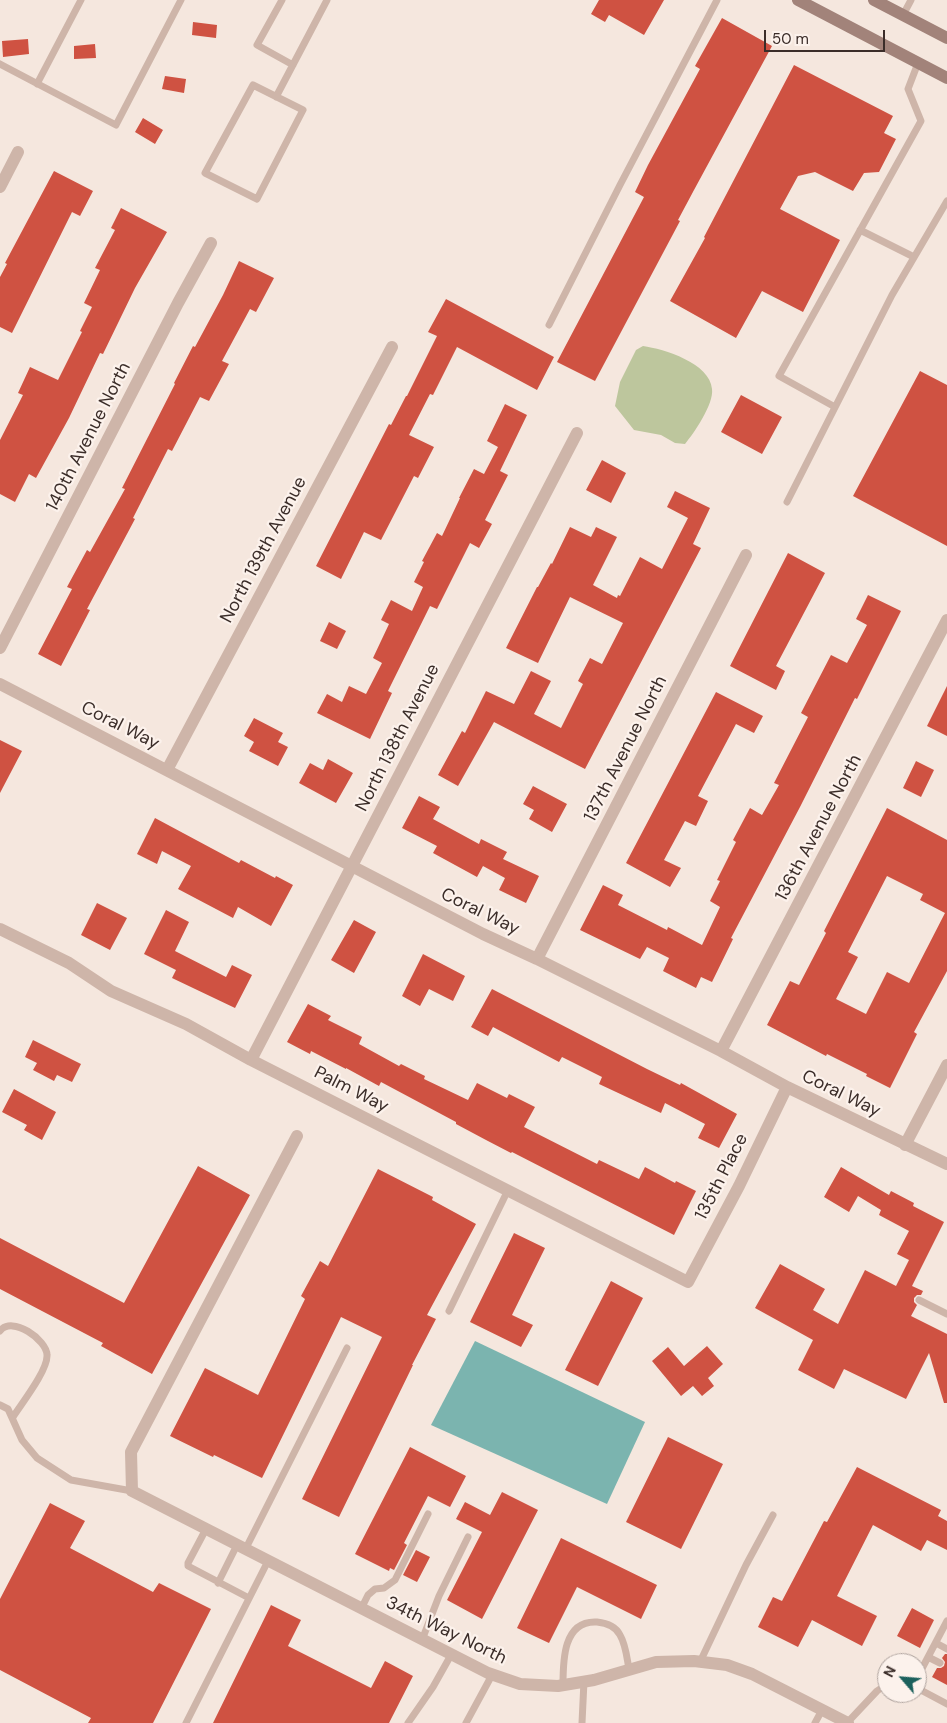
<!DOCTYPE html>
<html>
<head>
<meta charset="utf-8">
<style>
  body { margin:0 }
  #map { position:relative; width:947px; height:1723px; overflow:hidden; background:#f5e7de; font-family:"DM Sans",sans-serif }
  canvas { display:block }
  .north { position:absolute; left:877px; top:1653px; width:50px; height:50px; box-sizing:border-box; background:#fcf2ec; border:1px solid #afa39e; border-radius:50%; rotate:297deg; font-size:14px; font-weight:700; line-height:20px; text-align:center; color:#3b2d29 }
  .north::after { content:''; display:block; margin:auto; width:18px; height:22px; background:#1b605c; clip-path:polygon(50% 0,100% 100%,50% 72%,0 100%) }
  .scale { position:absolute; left:764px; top:30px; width:121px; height:22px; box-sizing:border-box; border:2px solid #3b2d29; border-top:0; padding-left:6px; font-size:15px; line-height:18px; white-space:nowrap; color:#3b2d29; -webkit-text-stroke:4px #fcf2ec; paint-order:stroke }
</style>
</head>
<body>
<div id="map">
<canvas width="947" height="1723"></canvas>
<div class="north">N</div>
<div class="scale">50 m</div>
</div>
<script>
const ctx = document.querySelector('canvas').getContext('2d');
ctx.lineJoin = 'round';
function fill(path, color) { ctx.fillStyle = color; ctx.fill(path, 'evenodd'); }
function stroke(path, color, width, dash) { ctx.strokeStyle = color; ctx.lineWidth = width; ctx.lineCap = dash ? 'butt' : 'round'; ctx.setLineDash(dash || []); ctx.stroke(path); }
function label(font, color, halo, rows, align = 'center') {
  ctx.font = font + ' "DM Sans",sans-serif'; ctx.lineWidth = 4.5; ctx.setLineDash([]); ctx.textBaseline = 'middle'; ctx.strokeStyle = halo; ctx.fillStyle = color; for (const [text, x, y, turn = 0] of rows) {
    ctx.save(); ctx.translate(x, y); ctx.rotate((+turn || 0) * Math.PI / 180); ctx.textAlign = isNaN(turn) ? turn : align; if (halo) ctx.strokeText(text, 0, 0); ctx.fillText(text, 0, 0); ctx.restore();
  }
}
const green = new Path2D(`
  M 643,346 C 664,349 710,363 712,389 C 714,404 694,433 685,444 L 675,443 L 661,435 L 634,430 L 615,406 L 620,382 L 636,350 Z`);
const water = new Path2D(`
  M 475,1341 L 645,1422 L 607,1504 L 431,1425 Z`);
const building = new Path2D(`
  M 599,0 L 664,0 L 644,35 L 609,15 L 605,22 L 591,14 Z
  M 722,18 L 772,46 L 694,190 L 678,220 L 680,221 L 595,381 L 557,362 L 644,197 L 635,192 L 648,165 L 700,69 L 695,66 Z
  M 193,22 L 217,25 L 216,38 L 192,35 Z
  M 28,39 L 29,54 L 3,57 L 2,41 Z
  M 95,44 L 96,58 L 74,59 L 74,46 Z
  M 794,65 L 893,116 L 884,133 L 896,139 L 879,172 L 864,173 L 853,191 L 815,172 L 798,176 L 780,209 L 840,240 L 803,312 L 762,291 L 736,338 L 670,301 L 705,238 L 704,237 Z
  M 165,76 L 186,79 L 184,93 L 162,89 Z
  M 143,118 L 163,130 L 155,144 L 135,132 Z
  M 54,171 L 93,191 L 80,216 L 72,212 L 12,333 L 0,327 L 0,277 L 7,264 L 5,263 Z
  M 121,208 L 167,232 L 135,288 L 103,354 L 100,353 L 69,418 L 36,478 L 29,474 L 15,502 L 0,494 L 0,440 L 23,395 L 18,393 L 30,367 L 58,380 L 82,332 L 80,331 L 92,307 L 84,303 L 100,270 L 95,268 L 115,230 L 111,228 Z
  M 239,261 L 274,278 L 256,312 L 250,309 L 222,361 L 229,364 L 209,401 L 200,397 L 172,451 L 168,449 L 133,518 L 135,519 L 87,609 L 90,610 L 61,666 L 38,654 L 72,589 L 67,587 L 87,550 L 90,552 L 125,489 L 122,488 L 175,384 L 174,383 L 193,346 L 195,347 L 223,295 Z
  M 446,299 L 554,357 L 537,390 L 457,347 L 433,395 L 430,394 L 409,435 L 434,447 L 418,478 L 414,476 L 381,540 L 364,532 L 341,579 L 316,566 L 389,424 L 391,425 L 406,396 L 407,396 L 437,336 L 428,332 Z
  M 920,371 L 947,385 L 947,546 L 853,496 Z
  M 741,395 L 782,417 L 762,454 L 721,432 Z
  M 505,404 L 527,415 L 500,471 L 508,475 L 485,520 L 492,524 L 479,548 L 470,543 L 437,609 L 430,606 L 388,691 L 392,693 L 370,739 L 317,713 L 327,694 L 342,702 L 349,686 L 366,694 L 382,663 L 373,658 L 389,624 L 381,620 L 391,600 L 412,611 L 423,587 L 414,582 L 424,562 L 422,561 L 437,533 L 442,536 L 460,498 L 459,498 L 474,469 L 484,474 L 498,447 L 487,441 Z
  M 602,460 L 626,473 L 611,503 L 586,490 Z
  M 675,491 L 710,508 L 693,544 L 701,548 L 585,769 L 494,722 L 458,786 L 438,775 L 462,731 L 465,733 L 486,691 L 514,704 L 531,671 L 551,681 L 534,714 L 561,728 L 583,684 L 578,681 L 590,658 L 602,664 L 623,623 L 570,597 L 538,663 L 506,648 L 537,587 L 538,587 L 551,563 L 552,564 L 570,527 L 591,537 L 596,527 L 617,537 L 593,585 L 617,598 L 618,595 L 620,596 L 640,557 L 662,569 L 688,518 L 667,507 Z
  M 788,553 L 825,573 L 776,666 L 785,671 L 776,690 L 730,666 Z
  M 868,595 L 901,611 L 857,699 L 855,698 L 800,807 L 731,938 L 733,939 L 712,982 L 701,977 L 696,988 L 663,971 L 669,958 L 647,947 L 640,959 L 580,930 L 603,885 L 623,895 L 618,905 L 667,930 L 668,927 L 702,945 L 720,907 L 710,901 L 720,881 L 717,880 L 736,842 L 733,840 L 750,808 L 762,815 L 779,785 L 774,783 L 808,717 L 801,713 L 831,655 L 847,663 L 867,625 L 856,619 Z
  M 329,622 L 346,631 L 337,649 L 320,641 Z
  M 947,686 L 947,736 L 927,726 Z
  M 716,692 L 763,716 L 754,733 L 736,724 L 698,796 L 708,801 L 696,826 L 685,821 L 664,860 L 681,868 L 670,887 L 626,863 Z
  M 254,718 L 283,733 L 278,742 L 288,747 L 278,766 L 249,751 L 254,742 L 244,736 Z
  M 0,740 L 22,751 L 0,793 Z
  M 328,759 L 353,773 L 336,803 L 299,783 L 310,763 L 323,770 Z
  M 916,761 L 934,770 L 921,797 L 903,788 Z
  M 533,786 L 567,804 L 552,832 L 529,819 L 534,810 L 523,804 Z
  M 419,796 L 440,807 L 433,819 L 479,844 L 481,839 L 507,852 L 503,859 L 539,876 L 526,903 L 499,890 L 505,878 L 483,866 L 477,877 L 433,853 L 437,846 L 402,828 Z
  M 887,808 L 947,840 L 947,971 L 914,1032 L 917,1034 L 890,1088 L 866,1076 L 867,1074 L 827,1054 L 826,1056 L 767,1025 L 790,981 L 799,985 L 826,933 L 824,931 ZM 887,876 L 923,894 L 920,900 L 945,913 L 909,983 L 887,972 L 866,1014 L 836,999 L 858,957 L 848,952 Z
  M 155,818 L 239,863 L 241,860 L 275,878 L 276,876 L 293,885 L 271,926 L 238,907 L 233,918 L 178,889 L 191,866 L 162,851 L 157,864 L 137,854 Z
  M 97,903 L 127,918 L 110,950 L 81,935 Z
  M 166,910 L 189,922 L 175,951 L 226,977 L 232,965 L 252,975 L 235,1008 L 172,978 L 176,970 L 144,954 Z
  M 354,920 L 376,932 L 354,973 L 331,960 Z
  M 423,954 L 465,976 L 453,1001 L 429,989 L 420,1006 L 402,996 Z
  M 492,989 L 647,1069 L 680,1085 L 681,1083 L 737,1114 L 719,1148 L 698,1138 L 705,1124 L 665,1103 L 661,1113 L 599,1084 L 602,1077 L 562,1057 L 559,1062 L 493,1027 L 488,1036 L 471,1027 Z
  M 308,1004 L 331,1016 L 328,1020 L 362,1037 L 359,1044 L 399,1066 L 401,1064 L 425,1076 L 424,1079 L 468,1100 L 477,1083 L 507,1098 L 509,1094 L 535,1107 L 524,1127 L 597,1164 L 599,1160 L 639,1179 L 645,1167 L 675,1183 L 676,1181 L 696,1191 L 674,1235 L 512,1152 L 511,1153 L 486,1140 L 456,1124 L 456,1122 L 381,1082 L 379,1086 L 346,1068 L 346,1069 L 311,1051 L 310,1054 L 287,1042 Z
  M 33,1040 L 81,1064 L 72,1082 L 57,1075 L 54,1081 L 33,1070 L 37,1063 L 25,1057 Z
  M 14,1089 L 56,1112 L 42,1140 L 24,1130 L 27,1125 L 2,1112 Z
  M 198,1166 L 250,1195 L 152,1374 L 101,1346 L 103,1343 L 0,1289 L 0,1238 L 124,1303 Z
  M 841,1167 L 889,1195 L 891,1191 L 914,1203 L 913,1206 L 944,1222 L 912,1286 L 923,1291 L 921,1295 L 917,1295 L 914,1298 L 914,1302 L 917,1305 L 911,1316 L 947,1334 L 947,1403 L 944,1403 L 929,1353 L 906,1399 L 844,1369 L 834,1389 L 798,1370 L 813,1340 L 755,1308 L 780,1264 L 825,1289 L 813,1310 L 838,1324 L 865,1270 L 896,1286 L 909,1260 L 897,1254 L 909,1231 L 879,1215 L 881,1210 L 858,1196 L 849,1212 L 824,1197 Z
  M 378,1169 L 433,1197 L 432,1200 L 476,1224 L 427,1315 L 436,1319 L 412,1365 L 413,1365 L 339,1517 L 302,1499 L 382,1337 L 341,1317 L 262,1478 L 214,1455 L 213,1457 L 170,1436 L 205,1368 L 258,1395 L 305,1299 L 301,1296 L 320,1261 L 328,1266 Z
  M 514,1233 L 545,1248 L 512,1315 L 533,1325 L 521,1347 L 470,1322 Z
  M 611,1281 L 643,1298 L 598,1386 L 565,1370 Z
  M 707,1346 L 723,1364 L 708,1378 L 714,1386 L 702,1396 L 693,1386 L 681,1396 L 652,1361 L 668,1347 L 684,1366 Z
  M 668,1437 L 723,1464 L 681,1549 L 626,1522 Z
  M 410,1447 L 466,1476 L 450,1507 L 428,1496 L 404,1543 L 407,1545 L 394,1570 L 390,1568 L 389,1571 L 355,1554 Z
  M 857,1467 L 941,1510 L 938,1516 L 947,1521 L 947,1550 L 927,1540 L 921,1551 L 873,1525 L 837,1596 L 877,1616 L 862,1646 L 812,1620 L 798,1647 L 758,1627 L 773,1597 L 782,1601 L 824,1521 L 827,1522 Z
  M 502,1492 L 538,1510 L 482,1619 L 447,1600 L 482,1532 L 456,1519 L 465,1502 L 490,1515 Z
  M 50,1503 L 85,1521 L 70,1548 L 153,1592 L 159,1583 L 211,1609 L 153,1723 L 88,1723 L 91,1718 L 0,1670 L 0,1599 Z
  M 561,1538 L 657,1585 L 641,1619 L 577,1587 L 549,1643 L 517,1628 Z
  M 416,1550 L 430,1557 L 417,1582 L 403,1575 Z
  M 271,1605 L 301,1620 L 288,1646 L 371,1688 L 385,1661 L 413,1676 L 389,1723 L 213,1723 Z
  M 912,1608 L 934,1620 L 920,1648 L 897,1636 Z
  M 945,1654 L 947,1654 L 947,1685 L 932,1677 L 937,1668 L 941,1668 L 944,1666 L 945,1662 L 942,1658 Z`);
const service = new Path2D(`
  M 282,0 L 257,45 L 293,65
  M 903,15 L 911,0
  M 0,64 L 116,125 L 181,0
  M 37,84 L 81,0
  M 253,85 L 303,110 L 257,199 L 205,173 Z
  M 276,97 L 327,0
  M 860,230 L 914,257
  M 549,325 L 620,185 L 717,0
  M 835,407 L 779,376 L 921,121 L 908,89 L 918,63
  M 787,502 L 892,295 L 947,201
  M 919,1300 L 947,1314
  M 449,1311 L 508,1190
  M 0,1331 C 12,1315 47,1340 47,1355 C 48,1370 22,1403 13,1417
  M 0,1405 L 8,1409 L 22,1440 L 37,1458 L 71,1480 L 132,1491
  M 206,1529 L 188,1563 L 188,1566 L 249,1598
  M 245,1550 L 347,1348
  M 218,1583 L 237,1545
  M 361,1609 L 368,1595 L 375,1589 L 384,1588 L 395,1580 L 428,1514
  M 422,1640 L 439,1596 L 468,1537
  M 936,1643 L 947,1649
  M 928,1657 L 940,1663
  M 700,1662 L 746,1565 L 773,1515
  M 917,1678 L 947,1621
  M 563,1685 C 563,1661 563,1620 597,1622 C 607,1623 616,1627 620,1635 C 626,1645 627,1659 629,1669
  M 917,1688 L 947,1704
  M 186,1723 L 268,1561
  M 408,1723 L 433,1687 L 451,1655
  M 466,1723 L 492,1675
  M 582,1723 L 584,1681
  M 815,1723 L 822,1710
  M 847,1723 L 877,1691 L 887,1684`);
const minor = new Path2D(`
  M 0,187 L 18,152
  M 0,648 L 178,303 L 211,243
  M 0,684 L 483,934 L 537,959 L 721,1051 L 787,1087 L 947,1164
  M 167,770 L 392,347
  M 0,929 L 69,963 L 111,991 L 186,1024 L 251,1060 L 688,1282 L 739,1186 L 787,1087
  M 537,959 L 746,555
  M 721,1051 L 947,620
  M 251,1060 L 577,433
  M 297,1136 L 131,1452 L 132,1491 L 488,1673 L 520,1684 L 558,1686 L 594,1680 L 656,1662 L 694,1661 L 727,1665 L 752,1674 L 848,1723
  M 905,1145 L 947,1065`);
const secondary = new Path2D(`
  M 798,0 L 947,78
  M 874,0 L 947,38`);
const streetNames = [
  ["140th Avenue North",89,437,-63],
  ["North 139th Avenue",264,550,-62],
  ["Coral Way",120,726,27],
  ["North 138th Avenue",398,738,-63],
  ["137th Avenue North",626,749,-63],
  ["136th Avenue North",819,828,-62],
  ["Coral Way",480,912,26],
  ["Palm Way",351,1090,27],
  ["Coral Way",841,1094,26],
  ["135th Place",722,1177,-63],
  ["34th Way North",446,1631,26]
];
fill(green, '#bdc69d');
fill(water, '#7bb4af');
fill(building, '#cf5242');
stroke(service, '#ceb5a9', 7);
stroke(minor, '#ceb5a9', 12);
stroke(secondary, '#a2837a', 12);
label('18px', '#3b2d29', '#fcf2ec', streetNames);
</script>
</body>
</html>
